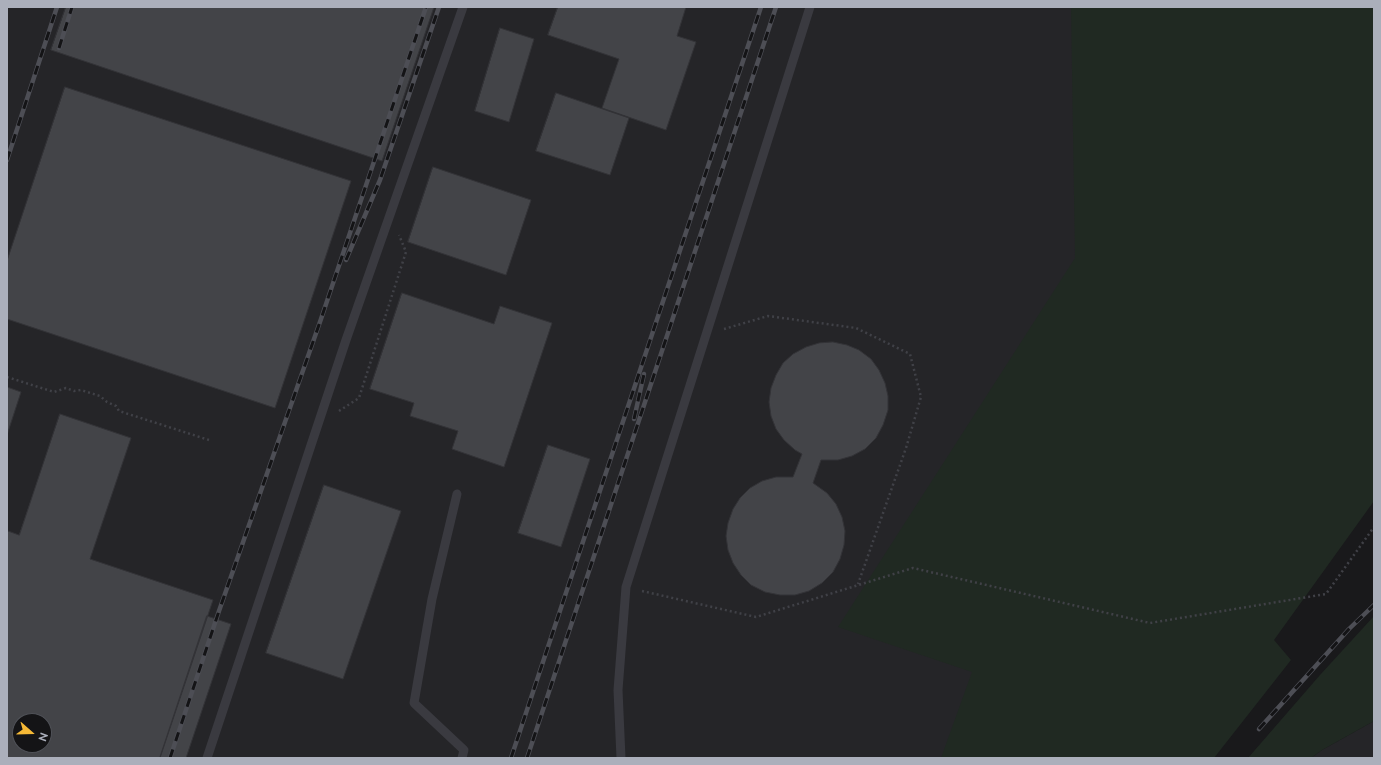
<!DOCTYPE html>
<html>
<head>
<meta charset="utf-8">
<style>
  body { margin:0 }
  #map { position:relative; width:1381px; height:765px; overflow:hidden; background:#19191b; font-family:Raleway,sans-serif }
  canvas { display:block }
  .frame { position:absolute; inset:0; border:8px solid #abafbb; pointer-events:none }
  .north { position:absolute; left:12px; top:713px; width:40px; height:40px; box-sizing:border-box; background:#141416; border:1px solid #505258; border-radius:50%; rotate:110deg; font-size:11px; font-weight:700; line-height:16px; text-align:center; color:#abafbb }
  .north::after { content:''; display:block; margin:auto; width:14px; height:18px; background:#f6b936; clip-path:polygon(50% 0,100% 100%,50% 72%,0 100%) }
</style>
</head>
<body>
<div id="map">
<canvas width="1381" height="765"></canvas>
<div class="frame"></div>
<div class="north">N</div>
</div>
<script>
const ctx = document.querySelector('canvas').getContext('2d');
ctx.lineJoin = 'round';
function fill(path, color) { ctx.fillStyle = color; ctx.fill(path, 'evenodd'); }
function stroke(path, color, width, dash) { ctx.strokeStyle = color; ctx.lineWidth = width; ctx.lineCap = dash ? 'butt' : 'round'; ctx.setLineDash(dash || []); ctx.stroke(path); }
const built = new Path2D(`
  M 7,7 L 1218,7 L 943,758 L 7,758 ZM 20,721 L 44,721 L 44,745 L 20,745 Z
  M 1374,721 L 1374,758 L 1311,758 L 1322,750 Z`);
const green = new Path2D(`
  M 1071,7 L 1374,7 L 1374,501 L 1274,640 L 1291,660 L 1214,758 L 941,758 L 972,672 L 838,627 L 1075,258 Z
  M 1374,616 L 1374,721 L 1322,750 L 1311,758 L 1248,758 L 1320,675 Z`);
const building = new Path2D(`
  M 66,7 L 434,7 L 382,161 L 51,50 Z
  M 558,7 L 686,7 L 677,36 L 696,42 L 666,130 L 602,108 L 619,59 L 548,35 Z
  M 500,28 L 534,39 L 509,122 L 475,111 Z
  M 65,87 L 351,181 L 275,408 L 7,319 L 7,261 Z
  M 556,93 L 629,118 L 610,175 L 536,151 Z
  M 433,167 L 531,200 L 506,275 L 408,242 Z
  M 402,293 L 494,324 L 500,306 L 552,323 L 504,467 L 452,449 L 458,431 L 410,416 L 414,403 L 370,389 Z
  M 833,342 L 847,345 L 859,350 L 871,359 L 879,370 L 885,383 L 888,396 L 888,410 L 883,425 L 876,438 L 865,449 L 852,456 L 838,460 L 821,460 L 813,483 L 827,493 L 836,504 L 842,517 L 845,531 L 844,545 L 840,559 L 833,572 L 822,583 L 809,591 L 795,595 L 780,595 L 765,592 L 751,585 L 741,575 L 733,563 L 728,550 L 726,536 L 728,523 L 733,509 L 740,498 L 750,488 L 762,481 L 776,477 L 793,477 L 802,454 L 795,450 L 784,440 L 776,429 L 771,416 L 769,402 L 771,388 L 776,375 L 783,363 L 793,354 L 806,347 L 819,343 Z
  M 7,387 L 21,392 L 7,435 Z
  M 60,414 L 131,438 L 90,559 L 213,600 L 160,758 L 7,758 L 7,534 L 8,531 L 19,535 ZM 20,721 L 44,721 L 44,745 L 20,745 Z
  M 548,445 L 590,459 L 561,547 L 518,533 Z
  M 324,485 L 401,511 L 343,679 L 266,653 Z
  M 207,616 L 231,624 L 186,758 L 160,758 Z`);
const path = new Path2D(`
  M 724,329 L 768,316 L 856,328 L 910,354 L 921,397 L 906,448 L 858,584
  M 7,377 L 54,392 L 66,388 L 74,391 L 81,390 L 100,396 L 107,402 L 116,406 L 119,411 L 209,440
  M 339,411 L 359,398 L 406,252 L 399,235
  M 642,591 L 756,617 L 913,568 L 1150,623 L 1326,594 L 1374,527`);
const service = new Path2D(`
  M 457,494 L 432,599 L 414,703 L 464,750 L 462,758
  M 207,758 L 346,340 L 463,7
  M 621,758 L 618,690 L 626,587 L 810,7`);
const rail = new Path2D(`
  M 59,48 L 72,7
  M 7,160 L 57,7
  M 346,260 L 380,180 L 439,7
  M 634,419 L 644,374
  M 1259,729 L 1349,629 L 1374,605
  M 170,758 L 219,611 L 321,319 L 426,7
  M 511,758 L 761,7
  M 527,758 L 776,7`);
fill(built, '#252528');
fill(green, '#202922');
fill(building, '#434448');
stroke(building, '#333337', 1);
stroke(path, '#404147', 2.5, [2, 3]);
stroke(service, '#3a3a40', 9);
stroke(rail, '#4d4e55', 4.5);
stroke(rail, '#141416', 3, [9]);
</script>
</body>
</html>
